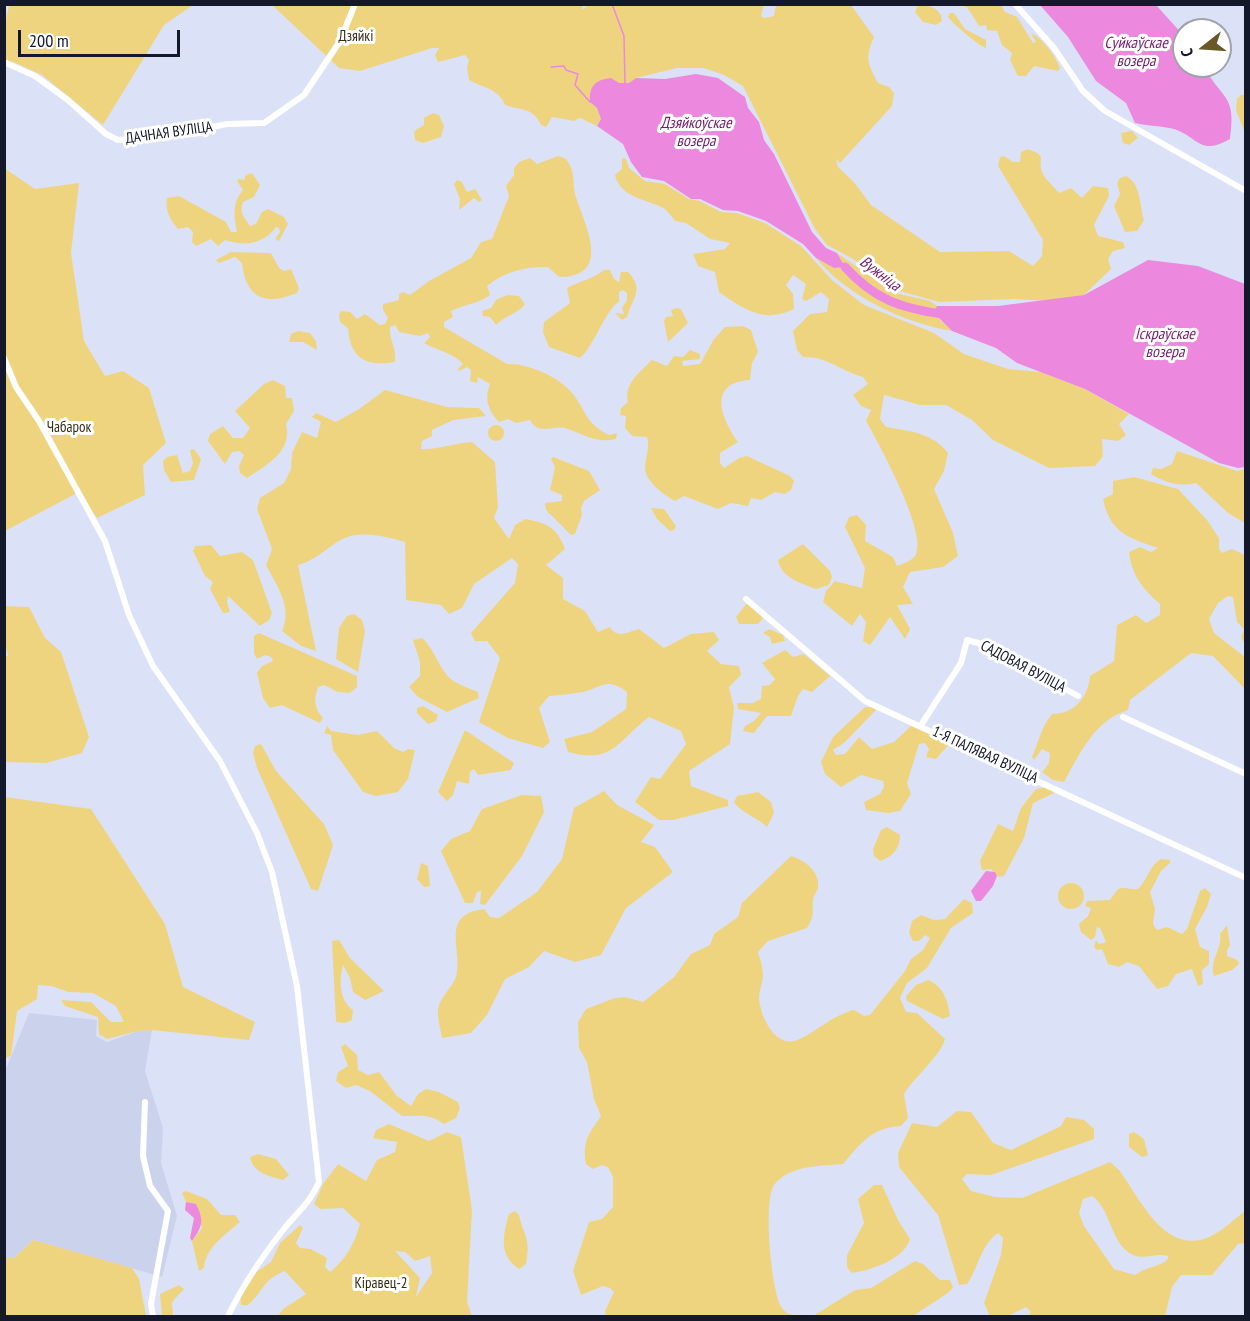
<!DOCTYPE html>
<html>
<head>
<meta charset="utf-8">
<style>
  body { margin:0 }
  #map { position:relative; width:1250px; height:1321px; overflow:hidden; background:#dbe2f8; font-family:"PT Sans Narrow",sans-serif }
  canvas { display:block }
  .frame { position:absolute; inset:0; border:6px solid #13182b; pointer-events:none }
  .north { position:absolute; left:1172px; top:18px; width:60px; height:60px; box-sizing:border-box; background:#fff; border:2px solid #a1a3aa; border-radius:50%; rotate:253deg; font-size:16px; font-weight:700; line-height:24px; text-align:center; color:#13182b }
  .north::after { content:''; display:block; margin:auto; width:21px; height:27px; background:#695927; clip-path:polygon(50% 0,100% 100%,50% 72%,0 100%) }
  .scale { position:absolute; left:18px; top:30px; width:162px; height:27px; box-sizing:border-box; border:3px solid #13182b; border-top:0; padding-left:8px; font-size:18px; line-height:21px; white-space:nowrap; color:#13182b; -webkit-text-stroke:4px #fff; paint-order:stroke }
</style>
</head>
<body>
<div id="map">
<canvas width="1250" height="1321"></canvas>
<div class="frame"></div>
<div class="north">С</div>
<div class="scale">200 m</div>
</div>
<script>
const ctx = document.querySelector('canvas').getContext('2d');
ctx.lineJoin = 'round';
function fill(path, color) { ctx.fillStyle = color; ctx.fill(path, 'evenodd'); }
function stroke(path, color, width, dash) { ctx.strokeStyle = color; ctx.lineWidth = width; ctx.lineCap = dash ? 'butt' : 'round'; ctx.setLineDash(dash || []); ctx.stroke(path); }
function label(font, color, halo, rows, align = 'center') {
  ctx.font = font + ' "PT Sans Narrow",sans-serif'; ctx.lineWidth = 6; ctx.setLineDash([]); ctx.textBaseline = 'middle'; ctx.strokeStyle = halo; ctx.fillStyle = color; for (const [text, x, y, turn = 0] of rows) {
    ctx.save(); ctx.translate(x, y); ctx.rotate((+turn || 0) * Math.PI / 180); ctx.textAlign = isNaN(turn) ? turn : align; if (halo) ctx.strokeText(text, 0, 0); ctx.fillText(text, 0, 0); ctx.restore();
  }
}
const built = new Path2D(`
  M 29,1013 L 97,1020 L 96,1036 L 107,1042 L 138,1031 L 152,1030 L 145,1071 L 163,1128 L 161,1163 L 177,1216 L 162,1277 L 33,1240 L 14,1258 L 5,1258 L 5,1071 Z`);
const green = new Path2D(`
  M 590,4 L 764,4 L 761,16 L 764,18 L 774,16 L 776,5 L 851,5 L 874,37 C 865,58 867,62 878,83 L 889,87 L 894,93 L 892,106 L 840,163 L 836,159 L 838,167 L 854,182 L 871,205 L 940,252 L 1009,251 L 1033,266 L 1042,256 L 1043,240 L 998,166 L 1000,157 L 1004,156 L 1013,162 L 1020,162 L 1021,152 L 1027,149 C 1050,156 1036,159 1043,174 C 1046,180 1054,187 1059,193 L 1071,188 L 1082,198 L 1093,186 L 1108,188 L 1109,196 L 1094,225 L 1098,236 L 1123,242 L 1125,248 L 1113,251 L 1108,259 L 1111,269 L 1084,295 L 1048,301 L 1014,299 L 939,302 L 896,290 L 853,259 L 827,245 L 815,229 L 743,86 L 724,75 L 704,68 L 677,68 L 636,78 L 629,83 L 619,83 L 590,102 L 597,108 L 601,119 L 597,126 L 580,118 L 574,121 L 552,117 L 546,127 L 541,125 C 532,106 521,111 505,105 C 498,88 483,88 469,80 L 467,68 L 469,60 L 465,55 L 438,62 L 435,55 L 439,48 L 432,48 L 360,71 L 339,68 L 272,5 L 583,5 L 582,10 Z
  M 9,5 L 193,5 L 164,25 L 103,125 L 42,75 L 13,62 L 5,67 L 5,25 Z
  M 918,5 C 929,4 942,9 942,21 L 936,25 L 923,22 L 915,12 Z
  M 960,5 L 1001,5 L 1005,12 L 1017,17 L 1033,43 L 1036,42 L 1031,33 C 1041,37 1056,56 1060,68 L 1058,71 L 1034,66 L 1026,76 L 1018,76 L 1010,60 L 1012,53 L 1002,45 L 997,31 L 987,30 L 986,25 L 979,26 L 967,7 Z
  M 950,13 L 954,13 L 965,29 L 986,40 L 986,48 C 978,45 953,24 948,17 Z
  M 1241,95 L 1245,95 L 1245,133 L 1236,110 L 1237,99 Z
  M 433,113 L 439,115 L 444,126 L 441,137 L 423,143 L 415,140 L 414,131 L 424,125 L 424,118 Z
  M 1132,131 L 1138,138 L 1129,145 L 1123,143 L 1121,133 Z
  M 558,156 L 566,159 C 576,173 572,178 575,194 C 583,222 615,277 559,277 L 548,267 C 525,267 505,271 487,286 L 490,295 C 478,304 465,304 451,311 L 453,317 L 444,322 L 444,327 L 507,364 C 528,363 560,377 573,394 C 587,412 585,423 609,435 L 617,433 L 616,439 C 596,444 584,434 565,428 C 553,425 538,436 530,420 L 516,423 L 508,419 L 499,422 C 488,411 484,399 490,384 L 478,377 L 477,383 L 470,381 L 471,370 L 467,367 L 459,371 L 458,369 L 463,364 C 452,352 438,351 424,343 L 430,337 L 428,333 L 420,336 L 399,332 L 395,325 L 390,327 C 389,340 397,349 395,362 C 367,367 350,359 348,328 L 340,322 L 339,315 L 341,311 L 350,312 L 357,319 L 365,314 L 380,325 L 385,324 L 388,318 L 383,310 L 383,304 L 399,300 L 399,294 L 403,292 L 410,295 L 429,281 L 471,258 L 481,242 L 492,239 L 509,196 L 506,186 L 514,175 L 514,168 L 519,162 L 530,158 L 537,164 Z
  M 622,158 L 626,159 L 629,168 L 645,181 L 665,184 L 689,199 L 700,201 L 721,212 L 737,213 L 765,223 L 801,246 L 832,280 L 864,305 L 934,333 L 964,354 L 1008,369 L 1041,372 L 1085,389 L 1129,414 L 1119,424 L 1126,435 L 1118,441 L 1102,439 L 1103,456 L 1095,466 L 1049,468 L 993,440 L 972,420 L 946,405 L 920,405 L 884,395 L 880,419 L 886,427 C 910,431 933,433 948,453 L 944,471 L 934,489 L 953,533 L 958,556 L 943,567 L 910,572 L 903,587 L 913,604 L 897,605 L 910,629 L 905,639 L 890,617 L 870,645 L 863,641 L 866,622 L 860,614 L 852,626 L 823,602 L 826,591 L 835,581 L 862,588 L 865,568 L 845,527 L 849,517 L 857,515 L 866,525 L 865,541 L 893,557 L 897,566 C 904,563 913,561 916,554 C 927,532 879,444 866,421 L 871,410 L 861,406 L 853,395 L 868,384 L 863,377 C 841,371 826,356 803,357 L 797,350 L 793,331 L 810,314 L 827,312 L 829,299 L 821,292 L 806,301 L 802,299 L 806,284 L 793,275 L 786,285 L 793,294 L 794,309 C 763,324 744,309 719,292 L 715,272 L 698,266 L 693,254 L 725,249 L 730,243 L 710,239 L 686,223 L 675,221 C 671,216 667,209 661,207 C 645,199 620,197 615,175 L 622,169 Z
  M 4,168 L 35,189 L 79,183 L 71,253 L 84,341 L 105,376 L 123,371 L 149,388 L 166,443 L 143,465 L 145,495 L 97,518 L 79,492 L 5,531 Z
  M 252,173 L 260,185 L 254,197 L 243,202 C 239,212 244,218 250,226 L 256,224 L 262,212 L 268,209 L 284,217 L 288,224 L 279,241 L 275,239 L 280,232 L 279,228 L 276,227 C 264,244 244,247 225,240 L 218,246 L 211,239 L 196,246 L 192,242 L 193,232 L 188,227 L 178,229 C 170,220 165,210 167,198 L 179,196 L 226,222 L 231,232 L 237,232 C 234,217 232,202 243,190 L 237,181 L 238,179 L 244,180 L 246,175 Z
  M 1126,176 C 1142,185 1139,205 1144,220 L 1137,231 L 1125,232 L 1114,206 L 1120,194 L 1117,183 L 1120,178 Z
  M 457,180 L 462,182 L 467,192 L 475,189 L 482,200 L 479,202 L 474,198 L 459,210 L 460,199 L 454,184 Z
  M 231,252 L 271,253 L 279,268 L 284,271 L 291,269 L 299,288 L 297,293 C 266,306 246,299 242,263 L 235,257 L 219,263 L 216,260 Z
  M 837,253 L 895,293 L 930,301 L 937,306 L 933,313 L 952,331 C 904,323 847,296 816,258 L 834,268 L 844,267 Z
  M 604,270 L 610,270 L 614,279 L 619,282 L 621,272 L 628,272 C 645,289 632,299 627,317 L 622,320 L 615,313 L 624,314 L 622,308 L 627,300 L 627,293 L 623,290 L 619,292 L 619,302 C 607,307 593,348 580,358 L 549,347 L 543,332 L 544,322 L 570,303 L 567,288 C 580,281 593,279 604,270 Z
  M 508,295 L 519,296 L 525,304 C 516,315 506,315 496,325 L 490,317 L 483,316 L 482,311 L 491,308 L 497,299 Z
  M 676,308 L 681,309 L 688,323 L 668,342 L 664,321 L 666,317 L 673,316 L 671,310 Z
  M 743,326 L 751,330 L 758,352 L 752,363 L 750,380 C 707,383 721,418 738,442 L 720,453 L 720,463 L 724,468 L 739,458 L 747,456 L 790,476 L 794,481 L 791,490 L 785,494 L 775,492 L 761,500 L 751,498 L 748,506 L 731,503 L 718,509 L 684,496 L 675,501 C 664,495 644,481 645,466 C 646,456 650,447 647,437 L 632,436 L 625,428 L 626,416 L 620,415 L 621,408 L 628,402 C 623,384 641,371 652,360 L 667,366 L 674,356 L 683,357 L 690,350 L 700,354 L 700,359 L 682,361 L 683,366 L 700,364 L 714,339 L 725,327 Z
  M 298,331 L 310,333 L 316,341 L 317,350 L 303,342 L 289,342 L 291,334 Z
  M 273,380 L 285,386 L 286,398 L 292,398 L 294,411 L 286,424 C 293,451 267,465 247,478 L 240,473 L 239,466 L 244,455 L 239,451 L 232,452 L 225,464 L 208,441 L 210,434 L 223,426 L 233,438 L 243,438 L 250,428 L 235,411 L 264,384 Z
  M 385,390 L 447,407 L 479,408 L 486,416 L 453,420 L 432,430 L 432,436 L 422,441 L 421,449 C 438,450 454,443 472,442 L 495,462 L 498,507 L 494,518 L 509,539 L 515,525 L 525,519 C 547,523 557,527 565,549 L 546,565 L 563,578 L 563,599 L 585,611 L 598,632 L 610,627 C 617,639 628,632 639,629 L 664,648 L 691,634 L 714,632 L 719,640 L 707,651 L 721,664 L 739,666 L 741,675 L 729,687 L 734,708 L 730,744 L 689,771 L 691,786 L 728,800 L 728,806 L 673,820 L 659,820 L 635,802 L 651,777 L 660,779 L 686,744 L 681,731 L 649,717 C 618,740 613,765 568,752 L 564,739 L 592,732 L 626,709 L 627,692 C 607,677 603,687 583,692 C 572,694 560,695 549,696 L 539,708 L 550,742 L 543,748 L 508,738 L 479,722 L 500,658 L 487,641 L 475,641 L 471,633 L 515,583 L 518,564 L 512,558 L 474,584 L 462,608 L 449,614 L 441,605 L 406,600 L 405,542 C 385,536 358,529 339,541 C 324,550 314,561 298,565 L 316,651 L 301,646 L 282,631 C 293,608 277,586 266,565 L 272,549 L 257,509 L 260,498 L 284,483 L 291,469 L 292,453 L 302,432 L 317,438 L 321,422 L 312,417 L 316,413 L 336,422 L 359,409 Z
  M488 433a8 8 0 1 1 16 0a8 8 0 1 1-16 0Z
  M 194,449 L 201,459 L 194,480 L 171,482 L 164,470 L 163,461 L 167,457 L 177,455 L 183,473 L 190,471 L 193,463 L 190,450 Z
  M 1177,451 L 1237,471 L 1245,469 L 1245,523 L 1228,513 L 1196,483 C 1179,487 1166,483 1151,474 L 1153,468 L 1161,469 L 1172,464 Z
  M 553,457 L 589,471 L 600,490 L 584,501 L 581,508 L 582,515 L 575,534 L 571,535 L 546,510 L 545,503 L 562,501 L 562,495 L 550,490 L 555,467 L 551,459 Z
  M 1134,477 L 1178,489 L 1207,520 L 1219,538 L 1219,549 L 1222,553 L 1232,549 L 1245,555 L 1245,645 L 1241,637 L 1244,629 L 1237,622 L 1233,597 L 1228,596 L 1218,603 L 1209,619 L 1214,633 L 1245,657 L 1245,689 L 1213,656 L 1191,653 L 1130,700 L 1128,710 C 1095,720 1080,753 1064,782 L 1053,780 L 1042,772 L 1049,763 L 1050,753 L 1042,749 L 1034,760 L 1032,757 C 1039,741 1041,727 1052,714 C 1074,714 1088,698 1090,676 L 1114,661 L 1117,625 L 1136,615 L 1146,623 L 1160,615 L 1160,604 C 1142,588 1132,576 1129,552 L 1140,547 L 1151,552 L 1158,548 C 1129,538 1110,533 1103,499 L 1113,494 L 1113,481 Z
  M 651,508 L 664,509 L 676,526 L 674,530 L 670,531 L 657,519 Z
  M 803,544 L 830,571 L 832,577 L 829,585 L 816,589 C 801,583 781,578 778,560 Z
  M 211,545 L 220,556 L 242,552 L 253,560 L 272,613 L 269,620 L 260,626 L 228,596 L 227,602 L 230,612 L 223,613 L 210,589 L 213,582 L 205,576 L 193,551 L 195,546 Z
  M 747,603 L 763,618 L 758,624 L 739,624 L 736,617 Z
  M 5,606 L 29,607 L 45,638 L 61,652 L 89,737 L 82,753 L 46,763 L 5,762 L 4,656 L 8,656 L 5,643 Z
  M 354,614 L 362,620 L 365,631 L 358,672 L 336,659 L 339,628 L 347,616 Z
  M 769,629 L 783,635 L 785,641 L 772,644 L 770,637 L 763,633 Z
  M 259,633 L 357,676 L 357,687 L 350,693 L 338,692 L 324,685 L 318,687 C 314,699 314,708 323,718 L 320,723 L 282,705 L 270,708 L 263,698 L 257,673 L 262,666 L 273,661 L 271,657 L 265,655 L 257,659 L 254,653 L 254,636 Z
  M 422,638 C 436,650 439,672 455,682 C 462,686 471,689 478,692 L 479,698 L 447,712 L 418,697 L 409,687 L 420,676 L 420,662 L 413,640 Z
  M 785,650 L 793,657 L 804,654 L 830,676 L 812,692 L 803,689 L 798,696 L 791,716 L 767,716 L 754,733 L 743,731 L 745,726 L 754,721 L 761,713 L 738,709 L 737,703 L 753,703 L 761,699 L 762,686 L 770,685 L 775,679 L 762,663 Z
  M 423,706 L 438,715 L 436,721 L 428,724 L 417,713 L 417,708 Z
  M 865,707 L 872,707 L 876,710 L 844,743 L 833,750 L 836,755 L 845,754 L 859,737 L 872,749 L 894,742 L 911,726 L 950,743 L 936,759 L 926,757 L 929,749 L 925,743 L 919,744 L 907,783 L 911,794 L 900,811 L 888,813 L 866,810 L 864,802 L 880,794 L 884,787 L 883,781 L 861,775 L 841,787 L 825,774 L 821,762 L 833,737 Z
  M 327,726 L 331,731 L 358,735 L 377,731 L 394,748 L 403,752 L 408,749 L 415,750 L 408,779 L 398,792 L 376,796 L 363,792 L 333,750 L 331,735 L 324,733 Z
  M 465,730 L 514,763 L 511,770 L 478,775 L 474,769 L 470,772 L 469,784 L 457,781 L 453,795 L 447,801 L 438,792 Z
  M 261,744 L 276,771 L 324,824 L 333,845 L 318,891 L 311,889 L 257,768 L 253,753 L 255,746 Z
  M 1048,787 L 1054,793 L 1033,803 L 1024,838 L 1004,876 L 999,877 L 991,869 L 982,870 L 980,861 L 998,824 L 1013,831 L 1021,808 L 1036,789 Z
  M 604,791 L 617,805 L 654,825 L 641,842 L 655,847 L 673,872 L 626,908 L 601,955 L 575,962 L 544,951 L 529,967 L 505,979 L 487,1015 L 471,1033 L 442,1038 C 441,1030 437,1018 438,1010 C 439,998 452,988 456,977 C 464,951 438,915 484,909 L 490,917 L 499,918 L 537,892 L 562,859 L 574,808 Z
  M 758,792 L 771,802 L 774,813 L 767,827 C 756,816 742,814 734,802 L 737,796 Z
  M 522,795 L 541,796 L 544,812 L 522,856 L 485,905 L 480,904 L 481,891 L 477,892 L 473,903 L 465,903 L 441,851 L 451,839 L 470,831 L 482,809 Z
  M 5,797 L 91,809 L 165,924 L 183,987 L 255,1022 L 249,1040 L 152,1030 L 138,1031 L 107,1039 L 99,1034 L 98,1017 L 65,1006 L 61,1000 L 91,1002 L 111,1022 L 124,1022 L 116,1006 L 93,993 L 68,992 L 52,986 L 38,985 L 37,999 L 17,1011 L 11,1056 L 5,1058 Z
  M 887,827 L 900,835 C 900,848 893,857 880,861 L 874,856 L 873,849 L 881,830 Z
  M 791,856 C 804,860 820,871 818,887 C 818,891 813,896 813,900 C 812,914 815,915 807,928 L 768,941 L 758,952 C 760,959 763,968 763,975 C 763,983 759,990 759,998 C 760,1015 775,1049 797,1040 C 817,1032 832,1015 854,1010 L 864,1016 L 870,1015 L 905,971 L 911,959 L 923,950 L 930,938 L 925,935 L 919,941 L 913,941 L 909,933 L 912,921 L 921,915 L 934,920 L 945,919 L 964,899 L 972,903 L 973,913 L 951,928 L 927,968 L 907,983 L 900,998 L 906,1012 L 917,1013 L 945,1039 C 940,1057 915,1076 904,1094 L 908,1118 L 901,1126 C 871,1128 861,1143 843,1164 C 821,1166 789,1165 774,1185 C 763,1200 771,1293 782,1308 C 786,1314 792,1315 798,1316 L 606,1316 L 605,1311 L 614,1292 L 610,1288 L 603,1286 L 581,1295 L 573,1271 L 589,1222 L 602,1219 L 613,1207 L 613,1177 L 608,1167 L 602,1165 L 593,1169 L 586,1164 C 582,1141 589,1134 601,1116 L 594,1099 L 587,1062 L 579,1048 L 578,1022 L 586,1009 L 615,998 L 625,997 L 643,1002 L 674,977 L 691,954 L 710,945 L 714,934 L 738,917 L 742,903 Z
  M 1161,859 L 1170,860 L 1170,863 L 1161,871 L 1150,892 L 1155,909 L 1153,924 L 1157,930 L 1167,927 L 1182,934 L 1187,929 L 1200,891 L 1205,888 L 1211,894 L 1207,907 L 1195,929 L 1200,947 L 1209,951 L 1209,964 L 1202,970 L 1203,984 L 1198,986 L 1192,969 L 1176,974 L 1168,986 L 1157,989 L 1139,966 L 1127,962 L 1119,967 L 1108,964 L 1102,949 L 1097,950 L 1094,947 L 1096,940 L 1099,944 L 1106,942 L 1100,928 L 1097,927 L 1095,937 L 1091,940 L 1081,932 L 1079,924 L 1088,916 L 1091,908 L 1085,906 L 1087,901 L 1110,900 C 1122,882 1119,889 1138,889 C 1148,879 1149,866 1161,859 Z
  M 421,863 L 428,866 L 430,886 L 424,887 L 417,879 Z
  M1058 896a13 13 0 1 1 26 0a13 13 0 1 1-26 0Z
  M 1227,925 L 1230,945 L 1227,950 L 1227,956 L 1237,960 L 1239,964 L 1232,970 L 1214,976 C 1209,960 1223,948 1220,934 Z
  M 339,940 L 350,958 L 384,991 L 365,1000 L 353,992 L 350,978 L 343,965 C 339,981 339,1000 353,1010 L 352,1020 L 345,1023 L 336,1022 L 332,941 Z
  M 928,980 C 943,986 948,1000 950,1016 L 943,1019 L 907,1001 L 906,996 L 916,985 Z
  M 345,1044 L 357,1055 L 358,1070 L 368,1075 L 379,1072 L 397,1096 L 411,1106 L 418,1094 L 426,1089 L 439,1092 L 458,1102 L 460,1108 L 456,1118 L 444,1124 C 429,1113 419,1116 402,1116 L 370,1091 L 356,1085 L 346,1088 L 336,1081 L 338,1072 L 348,1066 L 341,1047 Z
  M 957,1111 L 971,1112 L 993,1143 L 1011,1150 L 1061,1126 L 1066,1117 L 1084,1120 L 1094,1129 L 1094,1139 L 991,1175 L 967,1174 L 962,1179 L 971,1191 L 995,1197 L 1022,1198 L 1110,1162 L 1119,1170 C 1141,1200 1166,1258 1211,1236 C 1224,1230 1234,1219 1245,1211 L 1245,1243 L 1238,1244 L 1212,1275 L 1181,1275 L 1172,1287 L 1165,1316 L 1029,1316 L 1031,1312 L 1026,1307 L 1008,1316 L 990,1316 L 984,1303 L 1001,1255 L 1003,1238 L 998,1233 C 980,1246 979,1267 967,1284 L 959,1285 L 938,1215 L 899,1167 L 898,1153 L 912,1123 L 937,1127 ZM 1092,1196 C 1111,1209 1110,1242 1131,1254 C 1144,1261 1155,1252 1168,1256 L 1168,1259 C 1160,1267 1145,1267 1135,1275 L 1114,1269 L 1084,1226 L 1079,1213 L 1083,1199 Z
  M 389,1124 L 429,1141 L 447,1132 L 461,1137 L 472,1210 L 467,1302 L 472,1316 L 278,1316 L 283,1309 L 306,1294 L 285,1271 C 262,1280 265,1290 248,1305 L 241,1305 L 240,1297 L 255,1273 L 271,1262 L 280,1243 L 300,1225 L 303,1228 L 296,1243 L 300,1248 L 311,1249 L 327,1258 L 325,1267 L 330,1272 C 347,1258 354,1244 360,1224 L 343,1208 L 320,1209 L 314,1204 L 323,1184 L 338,1164 L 366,1181 L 377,1160 L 395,1152 L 397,1142 L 373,1138 L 376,1130 ZM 395,1251 L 405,1252 L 415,1261 L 430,1256 L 432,1273 L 416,1297 L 420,1278 Z
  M 1134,1132 L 1144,1139 L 1148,1155 L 1142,1157 L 1129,1147 L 1129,1134 Z
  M 258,1154 L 276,1159 L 289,1175 L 283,1180 C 269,1176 253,1173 250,1157 Z
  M 874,1185 L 882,1185 L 898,1220 L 910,1239 C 904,1259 872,1270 852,1273 L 847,1267 L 847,1255 L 864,1223 L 858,1199 Z
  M 186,1191 L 207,1199 L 221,1215 L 235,1215 L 240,1222 C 226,1234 205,1248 204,1268 L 199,1271 L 192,1241 L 202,1228 L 196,1204 L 186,1202 L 182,1193 Z
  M 515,1211 L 519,1215 C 524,1237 531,1238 526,1264 L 519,1269 C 498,1255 503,1235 509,1214 Z
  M 33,1240 L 132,1268 L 139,1279 L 146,1316 L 5,1316 L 5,1258 L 14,1258 Z
  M 915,1261 L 923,1264 L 940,1280 L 950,1280 L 953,1287 C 949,1295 924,1307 914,1316 L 813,1316 L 855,1290 L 871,1288 Z
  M 179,1285 L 184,1289 L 172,1302 L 173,1316 L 162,1316 L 160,1294 Z`);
const water = new Path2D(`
  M 1040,5 L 1156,5 L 1184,36 L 1184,66 L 1204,66 C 1221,100 1237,93 1230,139 C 1199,156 1200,138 1174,129 C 1162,126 1148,126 1135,123 L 1126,103 L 1096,81 L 1068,37 Z
  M 696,74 L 718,78 L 745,97 L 748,108 L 759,122 L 764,140 L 774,154 L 812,232 L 826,248 L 837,253 L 845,267 L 834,268 L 816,258 L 803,244 L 766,221 L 738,211 L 723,210 L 700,199 L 691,199 L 664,181 L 642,177 L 631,162 L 623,144 L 597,126 L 601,119 L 597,108 L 590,102 C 589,86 595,80 611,78 L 619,83 L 629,83 L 636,78 L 665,79 Z
  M 1148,260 L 1198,266 L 1245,284 L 1245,467 L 1238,468 L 1219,463 L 1085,389 L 1017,363 L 996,348 L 952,331 L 933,312 L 937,306 L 998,306 L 1084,295 Z
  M 986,871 L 995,872 L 997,876 L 993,886 L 981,901 L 976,901 L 971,891 Z
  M 186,1202 L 196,1204 C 204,1220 203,1226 192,1241 L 190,1238 L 194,1218 L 185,1210 Z`);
const stream = new Path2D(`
  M 612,4 L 624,36 L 625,85
  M 551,67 L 564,66 L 566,70 L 578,74 L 575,85 L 590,102`);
const river = new Path2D(`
  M 845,267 C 874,299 900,308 942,314`);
const minor = new Path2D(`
  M 1015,4 L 1054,48 L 1083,91 L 1105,111 L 1246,191
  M 4,62 L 35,76 L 68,100 L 106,134 L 118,140 L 178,134 L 227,124 L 264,123 L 304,95 L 340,41 L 355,4
  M 4,358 L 16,387 L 39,421 L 105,541 L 129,615 L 153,666 L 220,761 L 257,833 L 272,872 L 297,986 L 319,1182 C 309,1205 297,1212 283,1230 C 261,1258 243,1285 228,1316
  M 746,599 L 865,701 L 1246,878
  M 1123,717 L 1246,774
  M 921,725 L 961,663 L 967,640 L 986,645 L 1078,696
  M 145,1102 L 143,1156 L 150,1186 L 168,1211 L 151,1304 L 153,1316`);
const parkNames = [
  ["Дзяйкі",356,37],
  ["Чабарок",69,428],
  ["Кіравец-2",381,1284]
];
const streetNames = [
  ["ДАЧНАЯ ВУЛІЦА",169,133,-8],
  ["САДОВАЯ ВУЛІЦА",1023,667,28],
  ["1-Я ПАЛЯВАЯ ВУЛІЦА",985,755,25]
];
const waterNames = [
  ["Суйкаўскае",1136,43],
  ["возера",1136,61],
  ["Дзяйкоўскае",696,123],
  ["возера",696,141],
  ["Вужніца",880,274,37],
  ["Іскраўскае",1165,334],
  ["возера",1165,352]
];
fill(built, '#cbd3ec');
fill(green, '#efd480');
fill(water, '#ec88de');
stroke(stream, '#ec88de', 1.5);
stroke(river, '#ec88de', 9);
stroke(minor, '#fff', 6);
label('15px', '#342d16', '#fff', parkNames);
label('15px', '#13182b', '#fff', streetNames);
label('italic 16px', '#741c6c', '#fff', waterNames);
</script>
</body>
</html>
